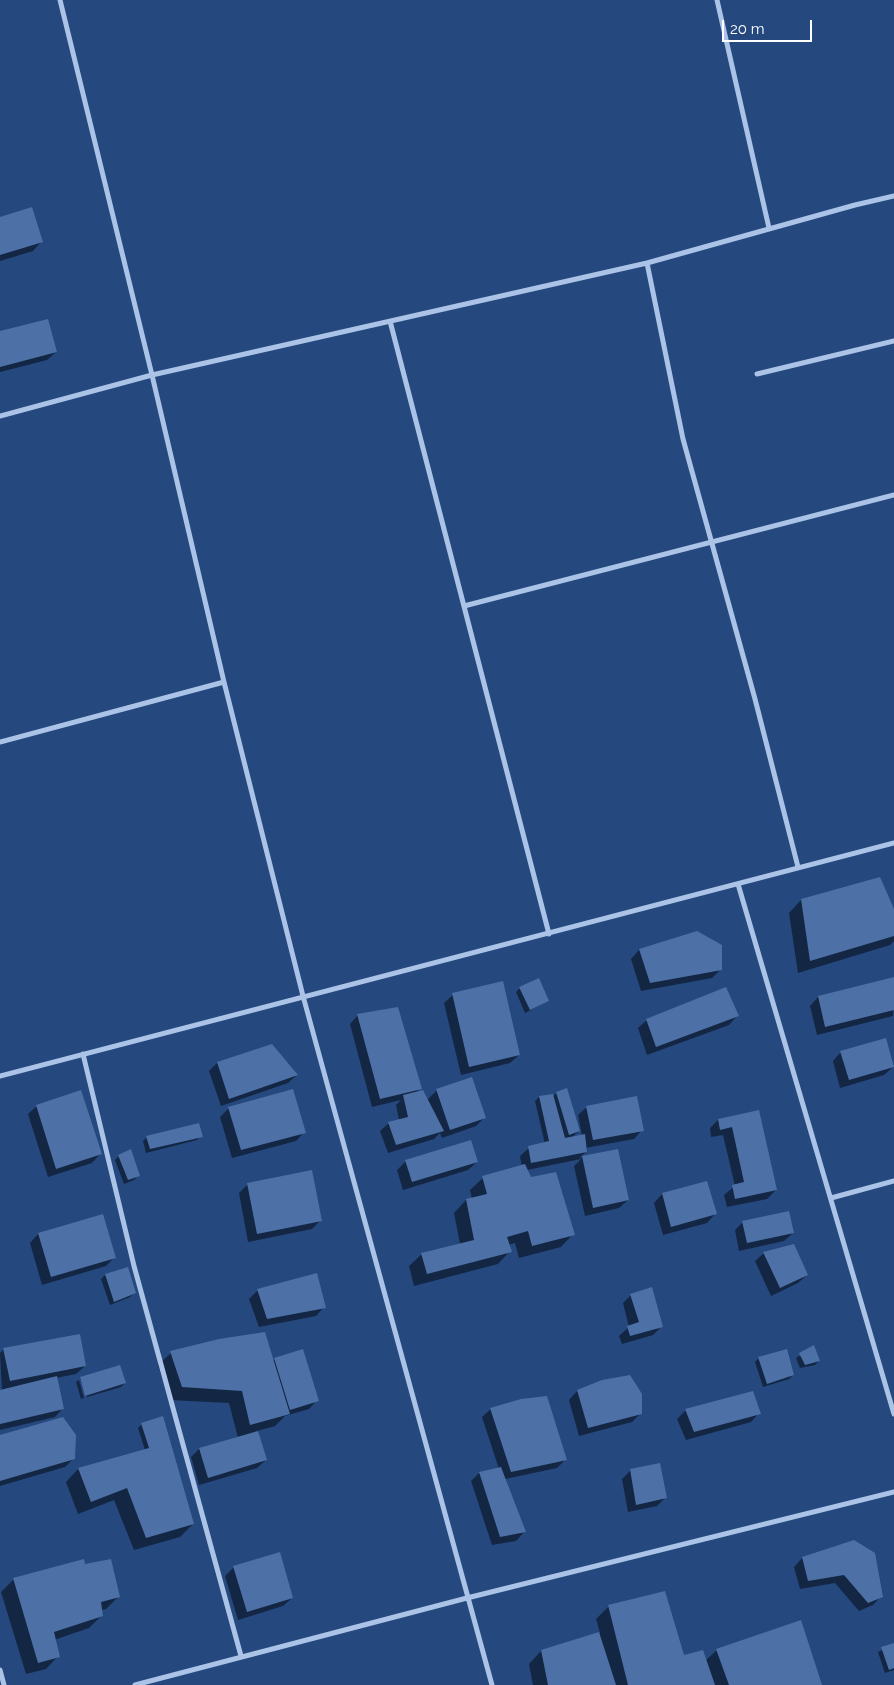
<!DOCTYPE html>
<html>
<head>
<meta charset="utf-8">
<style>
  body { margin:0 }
  #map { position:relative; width:894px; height:1685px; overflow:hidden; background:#25487e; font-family:Raleway,sans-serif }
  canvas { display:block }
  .scale { position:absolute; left:722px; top:20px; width:90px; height:22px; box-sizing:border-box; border:2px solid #fff; border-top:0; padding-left:6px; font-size:15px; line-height:18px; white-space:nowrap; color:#fff; -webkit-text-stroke:4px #25487e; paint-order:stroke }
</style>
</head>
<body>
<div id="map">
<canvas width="894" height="1685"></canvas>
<div class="scale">20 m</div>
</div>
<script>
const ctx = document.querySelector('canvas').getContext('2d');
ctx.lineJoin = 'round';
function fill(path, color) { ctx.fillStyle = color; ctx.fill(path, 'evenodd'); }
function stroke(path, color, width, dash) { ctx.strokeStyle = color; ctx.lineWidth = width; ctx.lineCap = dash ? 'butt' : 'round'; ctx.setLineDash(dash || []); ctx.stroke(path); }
const shadow = new Path2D(`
  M 0,218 L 41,242 L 33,251 L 0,261 Z
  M 0,332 L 56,352 L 47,360 L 0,372 Z
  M 801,900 L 894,912 L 894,941 L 890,945 L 798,973 L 789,913 Z
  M 639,950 L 721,969 L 712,978 L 641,991 L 631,959 Z
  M 894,978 L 893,1016 L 817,1035 L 810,1006 L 818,997 Z
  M 520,988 L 548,1001 L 525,1013 L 516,992 Z
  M 453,995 L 519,1055 L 510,1063 L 461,1075 L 444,1003 Z
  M 358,1015 L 420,1088 L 415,1094 L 427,1100 L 437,1090 L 485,1117 L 476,1126 L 442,1138 L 440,1133 L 434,1139 L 388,1153 L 380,1131 L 389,1123 L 399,1120 L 396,1105 L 401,1100 L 372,1107 L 350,1024 Z
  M 737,1016 L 729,1025 L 647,1055 L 638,1028 L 647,1020 Z
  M 841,1052 L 893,1067 L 884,1075 L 840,1088 L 833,1061 Z
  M 217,1063 L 297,1075 L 288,1083 L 221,1106 L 209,1071 Z
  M 557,1093 L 579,1131 L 571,1138 L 582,1136 L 578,1115 L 587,1107 L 642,1130 L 634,1139 L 585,1148 L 586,1152 L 579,1158 L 617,1150 L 628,1200 L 619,1208 L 585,1216 L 574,1166 L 581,1159 L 527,1170 L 530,1179 L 573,1234 L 561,1247 L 519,1258 L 515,1243 L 508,1245 L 510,1251 L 498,1264 L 414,1286 L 409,1266 L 422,1254 L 460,1244 L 454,1213 L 466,1200 L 472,1199 L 470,1190 L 483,1178 L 522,1167 L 520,1156 L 529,1148 L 545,1144 L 535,1101 L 539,1097 L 552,1097 Z
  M 37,1106 L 100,1154 L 92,1163 L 48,1177 L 28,1114 Z
  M 229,1108 L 304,1132 L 296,1141 L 232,1158 L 220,1117 Z
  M 758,1111 L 776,1190 L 767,1199 L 727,1207 L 724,1195 L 735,1186 L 723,1135 L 711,1137 L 710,1128 L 718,1120 Z
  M 201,1136 L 197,1140 L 146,1153 L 143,1141 L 147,1137 Z
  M 119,1156 L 138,1176 L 134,1180 L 124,1184 L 115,1160 Z
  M 406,1161 L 477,1162 L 468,1170 L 403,1190 L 397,1170 Z
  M 706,1182 L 715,1214 L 707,1223 L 663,1235 L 654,1203 L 662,1194 Z
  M 247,1185 L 321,1220 L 312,1229 L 248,1242 L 239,1193 Z
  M 743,1222 L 793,1233 L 784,1241 L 739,1251 L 735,1230 Z
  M 38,1234 L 114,1258 L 106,1266 L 42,1285 L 30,1243 Z
  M 764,1253 L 807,1275 L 798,1283 L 771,1296 L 755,1261 Z
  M 105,1275 L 134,1293 L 130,1297 L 110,1305 L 101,1279 Z
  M 258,1290 L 324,1307 L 316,1316 L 259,1327 L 249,1299 Z
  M 631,1295 L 662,1326 L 653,1335 L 622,1344 L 619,1336 L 629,1327 L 623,1303 Z
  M 814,1347 L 819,1361 L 815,1365 L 800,1368 L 796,1358 Z
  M 4,1349 L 85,1366 L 76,1374 L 56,1378 L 63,1408 L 55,1417 L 0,1430 L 0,1391 L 2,1391 L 0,1353 Z
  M 171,1353 L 272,1361 L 275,1359 L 317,1400 L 309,1409 L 285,1416 L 275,1426 L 257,1431 L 266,1460 L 257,1468 L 199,1485 L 191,1457 L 199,1449 L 238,1438 L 229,1403 L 169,1400 L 158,1365 Z
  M 759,1358 L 793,1375 L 789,1379 L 763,1387 L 755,1362 Z
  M 119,1366 L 125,1383 L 121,1387 L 87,1397 L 80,1378 Z
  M 79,1380 L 84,1398 L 81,1399 L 76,1382 Z
  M 577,1391 L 640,1414 L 632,1422 L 579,1436 L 569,1400 Z
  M 491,1409 L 566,1459 L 557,1468 L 505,1479 L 524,1532 L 516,1541 L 492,1545 L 471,1481 L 479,1473 L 499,1469 L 482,1417 Z
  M 686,1410 L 759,1413 L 751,1422 L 686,1440 L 677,1419 Z
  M 142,1424 L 193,1524 L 180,1537 L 134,1550 L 114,1500 L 78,1514 L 66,1482 L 78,1469 L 145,1450 L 138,1428 Z
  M 0,1436 L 73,1459 L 65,1467 L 0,1486 Z
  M 631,1470 L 665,1498 L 657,1506 L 628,1512 L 622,1479 Z
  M 854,1542 L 881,1596 L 873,1605 L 859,1611 L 835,1583 L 800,1589 L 794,1567 L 802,1558 Z
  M 84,1565 L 119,1596 L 106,1609 L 101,1610 L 102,1615 L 89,1628 L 54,1640 L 58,1656 L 46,1669 L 26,1674 L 1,1592 L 14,1579 Z
  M 234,1567 L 292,1598 L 283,1606 L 238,1620 L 225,1576 Z
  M 609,1606 L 683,1656 L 705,1661 L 717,1650 L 820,1685 L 533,1685 L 529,1664 L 541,1651 L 600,1633 L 596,1619 Z
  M 894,1644 L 894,1670 L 885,1673 L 878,1652 Z`);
const building = new Path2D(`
  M 32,207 L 43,242 L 0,255 L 0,217 Z
  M 48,319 L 57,352 L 0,367 L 0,331 Z
  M 880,877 L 894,909 L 894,936 L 810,961 L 801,899 Z
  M 697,931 L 722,945 L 722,970 L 650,983 L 639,949 Z
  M 894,977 L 894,1010 L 825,1027 L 818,996 Z
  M 539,978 L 549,1001 L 530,1010 L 519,987 Z
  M 503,981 L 520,1055 L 469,1067 L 452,993 Z
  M 726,987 L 739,1016 L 656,1047 L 646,1019 Z
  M 398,1007 L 422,1089 L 380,1099 L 357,1014 Z
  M 886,1038 L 894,1067 L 849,1080 L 840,1051 Z
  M 272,1044 L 298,1075 L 229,1099 L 217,1062 Z
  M 472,1077 L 486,1118 L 450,1130 L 436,1089 Z
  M 567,1088 L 580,1131 L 569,1135 L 556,1092 Z
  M 293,1089 L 306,1133 L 241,1150 L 228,1107 Z
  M 81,1090 L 102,1154 L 56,1169 L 36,1105 Z
  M 423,1090 L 444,1131 L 396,1145 L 388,1122 L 408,1117 L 403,1095 Z
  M 553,1094 L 565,1138 L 585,1134 L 587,1152 L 531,1163 L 528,1146 L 549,1141 L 539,1096 Z
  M 637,1096 L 644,1131 L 593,1140 L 586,1106 Z
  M 759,1110 L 777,1190 L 735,1199 L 732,1185 L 744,1182 L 732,1127 L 720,1130 L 718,1119 Z
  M 199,1123 L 203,1137 L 150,1149 L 146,1136 Z
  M 471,1140 L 478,1162 L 412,1182 L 405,1160 Z
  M 131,1149 L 140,1176 L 128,1180 L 118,1155 Z
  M 618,1149 L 629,1200 L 593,1208 L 582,1156 Z
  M 525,1164 L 531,1177 L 556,1172 L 575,1235 L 532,1246 L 528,1231 L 507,1237 L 512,1252 L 427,1274 L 421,1253 L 474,1240 L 466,1199 L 487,1194 L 482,1176 Z
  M 312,1170 L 322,1221 L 257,1234 L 247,1183 Z
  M 707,1181 L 717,1214 L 671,1227 L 662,1193 Z
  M 789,1211 L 794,1233 L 747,1243 L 742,1221 Z
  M 103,1214 L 116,1258 L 51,1277 L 38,1233 Z
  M 794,1244 L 808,1275 L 780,1288 L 763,1252 Z
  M 128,1267 L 136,1293 L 114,1302 L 105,1274 Z
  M 317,1273 L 326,1308 L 267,1319 L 257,1289 Z
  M 652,1287 L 663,1327 L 630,1336 L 627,1326 L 639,1322 L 630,1294 Z
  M 265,1332 L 290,1414 L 250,1425 L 242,1391 L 182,1387 L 170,1351 L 219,1339 Z
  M 80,1334 L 86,1366 L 10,1381 L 3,1348 Z
  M 814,1345 L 820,1361 L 805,1365 L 799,1353 Z
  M 303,1349 L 319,1401 L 290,1410 L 274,1358 Z
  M 787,1349 L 794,1375 L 767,1384 L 758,1357 Z
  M 120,1365 L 126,1383 L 85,1396 L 80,1377 Z
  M 630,1375 L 642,1394 L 642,1414 L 588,1428 L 577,1390 L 602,1380 Z
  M 57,1376 L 64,1409 L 0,1424 L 0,1390 Z
  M 753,1391 L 761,1414 L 694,1432 L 685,1409 Z
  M 547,1396 L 567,1460 L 511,1472 L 490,1408 L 521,1399 Z
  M 163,1416 L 194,1524 L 146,1538 L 127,1488 L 91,1502 L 78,1468 L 149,1448 L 141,1423 Z
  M 63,1417 L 76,1435 L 75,1459 L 0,1481 L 0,1435 Z
  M 258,1431 L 267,1460 L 208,1478 L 199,1448 Z
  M 660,1463 L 667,1498 L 636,1505 L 630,1469 Z
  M 501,1467 L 526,1532 L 500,1537 L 479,1472 Z
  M 854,1540 L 875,1553 L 883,1597 L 868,1603 L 844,1575 L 808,1581 L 802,1557 Z
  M 280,1552 L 293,1598 L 247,1612 L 233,1566 Z
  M 84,1559 L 85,1564 L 111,1559 L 120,1597 L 101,1602 L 103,1616 L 54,1632 L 60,1657 L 38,1663 L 13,1578 Z
  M 665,1591 L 684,1655 L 703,1650 L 715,1685 L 628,1685 L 608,1605 Z
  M 801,1620 L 822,1685 L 729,1685 L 716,1649 Z
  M 599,1632 L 616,1685 L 548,1685 L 541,1650 Z
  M 894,1643 L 894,1668 L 889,1670 L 881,1647 Z`);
const minor = new Path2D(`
  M 60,0 L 152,375 L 224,682 L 303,996 L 492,1685
  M 717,0 L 769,228
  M 647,263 L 683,439 L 755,699 L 798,867
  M 390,321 L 549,934
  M 757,374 L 894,341
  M 0,416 L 152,375 L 647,263 L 855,205 L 894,196
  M 464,606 L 894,495
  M 0,742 L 224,682
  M 738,884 L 894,1414
  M 83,1054 L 134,1266 L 241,1656
  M 0,1076 L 894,843
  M 831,1198 L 894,1181
  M 0,1670 L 4,1685
  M 135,1685 L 467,1598 L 894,1492`);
fill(shadow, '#0007');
fill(building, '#4d71a7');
stroke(minor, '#abc3e6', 5);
</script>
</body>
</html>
